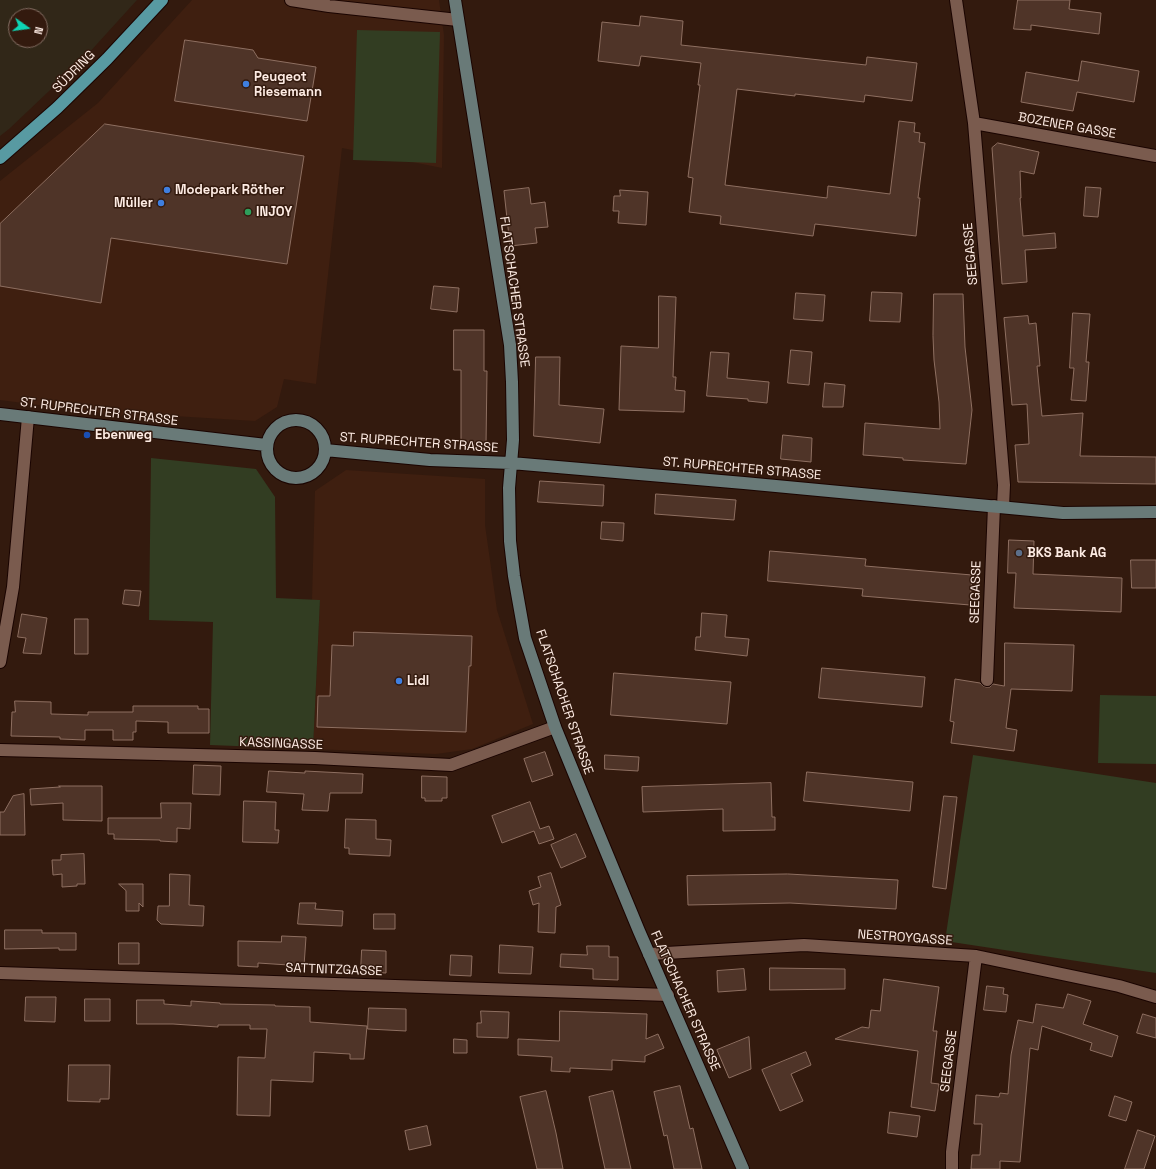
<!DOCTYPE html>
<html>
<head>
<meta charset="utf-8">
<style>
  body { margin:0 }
  #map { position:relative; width:1156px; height:1169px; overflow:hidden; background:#331a0e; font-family:"Space Grotesk",sans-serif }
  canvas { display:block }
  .north { position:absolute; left:8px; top:8px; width:40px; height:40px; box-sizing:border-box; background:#331a0e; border:1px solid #846e63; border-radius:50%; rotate:104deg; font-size:11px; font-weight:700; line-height:16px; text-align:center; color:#fdebe3 }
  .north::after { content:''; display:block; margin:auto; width:14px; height:18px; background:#0ed5b4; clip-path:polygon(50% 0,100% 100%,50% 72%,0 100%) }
</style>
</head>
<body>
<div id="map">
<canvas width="1156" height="1169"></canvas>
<div class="north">N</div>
</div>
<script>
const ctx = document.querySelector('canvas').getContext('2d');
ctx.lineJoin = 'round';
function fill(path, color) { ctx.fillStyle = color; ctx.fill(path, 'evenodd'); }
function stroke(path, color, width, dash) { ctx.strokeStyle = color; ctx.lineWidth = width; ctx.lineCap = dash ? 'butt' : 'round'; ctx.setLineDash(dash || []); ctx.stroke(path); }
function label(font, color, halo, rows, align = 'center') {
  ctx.font = font + ' "Space Grotesk",sans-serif'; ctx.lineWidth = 3; ctx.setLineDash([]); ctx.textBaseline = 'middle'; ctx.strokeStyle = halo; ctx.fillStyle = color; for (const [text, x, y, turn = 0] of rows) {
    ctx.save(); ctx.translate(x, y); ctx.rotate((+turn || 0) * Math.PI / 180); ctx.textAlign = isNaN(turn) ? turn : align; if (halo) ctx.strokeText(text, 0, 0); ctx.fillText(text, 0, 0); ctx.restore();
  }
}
const built = new Path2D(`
  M 192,0 L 439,0 L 444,35 L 442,168 L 342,148 L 316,384 L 284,379 L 277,407 L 255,421 L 158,415 L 154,420 L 0,400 L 0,181 L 98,103 Z
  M 346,470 L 485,479 L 485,525 L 497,610 L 533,724 L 472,749 L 436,754 L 313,749 L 320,600 L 312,600 L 315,491 Z`);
const industrial = new Path2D(`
  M 0,0 L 137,0 L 87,55 L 9,129 L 0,136 ZM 16,16 L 40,16 L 40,40 L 16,40 Z`);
const green = new Path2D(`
  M 357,30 L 440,32 L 436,163 L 353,160 Z
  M 151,458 L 256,469 L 275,497 L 276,598 L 320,600 L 313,749 L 210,745 L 213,622 L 149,620 Z
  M 1100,695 L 1156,696 L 1156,764 L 1098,763 Z
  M 973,755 L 1156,783 L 1156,973 L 945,941 Z`);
const building = new Path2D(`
  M 1018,0 L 1070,0 L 1069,9 L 1101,13 L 1099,34 L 1031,25 L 1031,30 L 1014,29 Z
  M 641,16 L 683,21 L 681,45 L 866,65 L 867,57 L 917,63 L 912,101 L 865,95 L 864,102 L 795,94 L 795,96 L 737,89 L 725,185 L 827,198 L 828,186 L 890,194 L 899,121 L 915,123 L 914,132 L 920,133 L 919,142 L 925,143 L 918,198 L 920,198 L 916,236 L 815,224 L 813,236 L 720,224 L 721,216 L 689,212 L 693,178 L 688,177 L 700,85 L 698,85 L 701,63 L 641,56 L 639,66 L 598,61 L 602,22 L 639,26 Z
  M 185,40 L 253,50 L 258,58 L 316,67 L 307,121 L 175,101 Z
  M 1082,61 L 1139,71 L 1134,102 L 1077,92 L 1073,111 L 1021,102 L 1026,72 L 1078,81 Z
  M 105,124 L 304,156 L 287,264 L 111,238 L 101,303 L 0,286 L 0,224 Z
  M 998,143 L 1039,152 L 1034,174 L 1020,171 L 1021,198 L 1020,198 L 1023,236 L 1055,233 L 1056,248 L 1025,250 L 1027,282 L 1002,284 L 992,148 Z
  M 1086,187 L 1101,188 L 1098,217 L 1084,216 Z
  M 529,188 L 531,204 L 545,202 L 548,227 L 535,228 L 537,243 L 510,246 L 504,191 Z
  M 620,190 L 648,192 L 646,225 L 618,223 L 619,211 L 613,211 L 614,196 L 620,196 Z
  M 434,286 L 459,288 L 457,312 L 431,309 Z
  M 872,292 L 902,293 L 900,322 L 870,321 Z
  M 796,293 L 825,295 L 823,321 L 794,319 Z
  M 934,294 L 963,294 L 965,347 L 972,410 L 966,464 L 903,460 L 903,458 L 863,455 L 865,423 L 940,429 L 939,402 L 934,360 L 933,336 Z
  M 659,296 L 676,297 L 673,377 L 676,377 L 675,390 L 685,391 L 684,412 L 619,410 L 621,346 L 658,348 Z
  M 1073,313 L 1090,314 L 1086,362 L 1089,362 L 1086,401 L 1071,400 L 1074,368 L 1070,368 Z
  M 1028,316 L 1029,324 L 1036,323 L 1040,366 L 1037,366 L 1042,416 L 1083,413 L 1080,456 L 1156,457 L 1156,484 L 1018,482 L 1015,445 L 1029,444 L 1027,404 L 1012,405 L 1004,318 Z
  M 454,330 L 484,330 L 484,371 L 487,371 L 486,445 L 461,445 L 461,370 L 454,370 Z
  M 791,350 L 812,352 L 809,385 L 788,383 Z
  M 711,352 L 729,353 L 727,378 L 769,382 L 767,403 L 748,401 L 748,399 L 707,396 Z
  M 536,357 L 560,357 L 559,405 L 604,409 L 600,443 L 534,436 Z
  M 825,383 L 845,385 L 843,407 L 823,407 Z
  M 783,435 L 812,438 L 811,462 L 781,459 Z
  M 540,481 L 604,485 L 603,506 L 538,502 Z
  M 656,494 L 736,500 L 734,520 L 655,514 Z
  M 602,522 L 624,523 L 623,541 L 601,539 Z
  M 1009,540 L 1034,541 L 1033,574 L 1122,578 L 1121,612 L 1014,608 L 1016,573 L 1008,573 Z
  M 770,551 L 866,559 L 865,566 L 972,575 L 970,605 L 862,596 L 863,589 L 768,581 Z
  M 1131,560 L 1156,560 L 1156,588 L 1132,588 Z
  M 125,590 L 141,591 L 139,606 L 123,604 Z
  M 702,613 L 727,615 L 725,637 L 749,639 L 747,656 L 695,650 L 696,637 L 700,637 Z
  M 22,614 L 47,618 L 41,654 L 23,653 L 26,638 L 18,637 Z
  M 75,619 L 88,619 L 88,654 L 75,654 Z
  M 354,632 L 472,636 L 471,666 L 469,666 L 466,732 L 317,727 L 318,696 L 330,696 L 332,645 L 353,646 Z
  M 1005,643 L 1074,645 L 1072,691 L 1011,689 L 1006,728 L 1017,730 L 1014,751 L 951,743 L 954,722 L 950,721 L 955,679 L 980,683 L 983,686 L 986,687 L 990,687 L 993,684 L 1004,686 Z
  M 822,668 L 925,677 L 922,707 L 819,698 Z
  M 614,673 L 731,682 L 727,724 L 611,715 Z
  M 15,701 L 51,702 L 51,714 L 88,715 L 88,712 L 133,712 L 133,706 L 198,706 L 198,709 L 209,709 L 209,733 L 168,733 L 168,722 L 136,721 L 136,732 L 133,732 L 133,740 L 113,740 L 113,730 L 85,730 L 85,740 L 60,739 L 60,737 L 11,736 L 12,712 L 15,712 Z
  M 545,752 L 553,775 L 532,782 L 524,759 Z
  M 605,755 L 639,757 L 638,771 L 605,769 Z
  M 194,765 L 221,766 L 220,795 L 193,794 Z
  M 269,771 L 305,773 L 305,771 L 363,774 L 362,793 L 330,793 L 328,811 L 302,810 L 304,794 L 267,792 Z
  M 807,772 L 913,782 L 910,811 L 804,801 Z
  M 422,776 L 447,777 L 447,798 L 442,798 L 442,801 L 425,801 L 425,798 L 422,798 Z
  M 771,783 L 772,817 L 775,817 L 775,830 L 723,831 L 723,809 L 643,812 L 642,787 Z
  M 59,786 L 102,786 L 102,821 L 63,820 L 63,803 L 31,805 L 30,789 L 60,787 Z
  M 24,794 L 25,835 L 0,835 L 0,812 L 4,812 L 13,796 Z
  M 944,796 L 957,797 L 946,889 L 933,887 Z
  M 244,801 L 276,802 L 275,830 L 279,830 L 278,843 L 243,842 Z
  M 530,802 L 540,829 L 549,826 L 554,839 L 539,844 L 534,831 L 502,843 L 492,816 Z
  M 161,803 L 191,803 L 190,829 L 177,828 L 177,842 L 160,841 L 160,840 L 114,839 L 114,834 L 108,834 L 108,818 L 161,818 Z
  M 346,819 L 376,820 L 376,839 L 391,840 L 390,856 L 349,854 L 349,848 L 345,848 Z
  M 576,834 L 586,857 L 561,868 L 551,845 Z
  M 84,854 L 85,884 L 77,884 L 77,886 L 62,887 L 62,874 L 53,875 L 52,860 L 61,860 L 61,855 Z
  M 551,873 L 561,905 L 556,907 L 555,933 L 538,932 L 539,903 L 533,905 L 529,891 L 541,887 L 538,877 Z
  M 170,874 L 190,875 L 189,905 L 204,906 L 203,926 L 161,924 L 157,920 L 158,906 L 169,906 Z
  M 788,874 L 898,880 L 896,909 L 790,903 L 688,905 L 687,876 Z
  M 119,884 L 143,884 L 143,907 L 139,903 L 139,911 L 126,911 L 126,891 Z
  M 300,903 L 316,903 L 315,909 L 343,911 L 342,926 L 298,924 Z
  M 374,914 L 395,914 L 395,929 L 374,929 Z
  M 5,930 L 42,930 L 42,933 L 76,933 L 76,950 L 59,950 L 59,948 L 5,949 Z
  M 282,936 L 306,937 L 304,966 L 258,963 L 258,967 L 238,966 L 238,941 L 281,942 Z
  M 119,943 L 139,943 L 139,964 L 119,964 Z
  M 500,945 L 533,947 L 531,974 L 499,973 Z
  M 587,946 L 609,946 L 609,957 L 618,957 L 618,980 L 593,979 L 593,969 L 560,967 L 561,954 L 587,955 Z
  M 362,950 L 386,951 L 386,973 L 361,972 Z
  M 451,955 L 472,956 L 471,976 L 450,975 Z
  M 770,968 L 845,969 L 845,989 L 770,990 Z
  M 744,969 L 746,990 L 718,992 L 717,971 Z
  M 884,979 L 939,987 L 933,1031 L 937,1031 L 931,1083 L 939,1084 L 935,1111 L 911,1107 L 918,1051 L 835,1039 L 862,1027 L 869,1028 L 871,1010 L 880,1011 Z
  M 987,986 L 1004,988 L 1003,994 L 1008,995 L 1006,1012 L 984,1010 Z
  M 1068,994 L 1091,1001 L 1083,1024 L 1118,1036 L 1112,1057 L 1090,1050 L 1092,1043 L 1042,1026 L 1038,1050 L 1030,1048 L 1020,1162 L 1000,1161 L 1000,1169 L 971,1169 L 972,1155 L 980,1155 L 982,1124 L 974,1124 L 976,1095 L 999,1097 L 1000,1093 L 1008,1094 L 1011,1055 L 1018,1020 L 1033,1023 L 1036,1004 L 1063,1008 Z
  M 26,997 L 56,997 L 55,1022 L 25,1021 Z
  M 85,999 L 110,999 L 110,1021 L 85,1021 Z
  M 137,1000 L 164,1000 L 164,1004 L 191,1006 L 191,1001 L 220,1003 L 220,1004 L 275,1005 L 275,1006 L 310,1007 L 310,1022 L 367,1026 L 364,1059 L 350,1059 L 350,1054 L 314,1052 L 313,1082 L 271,1080 L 270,1116 L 237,1115 L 238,1057 L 265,1058 L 267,1029 L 250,1029 L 250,1025 L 218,1025 L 218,1027 L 173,1024 L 137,1024 Z
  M 369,1008 L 406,1009 L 406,1031 L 368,1029 Z
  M 481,1011 L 509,1012 L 508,1038 L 477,1037 L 477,1023 L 481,1023 Z
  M 560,1011 L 647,1014 L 646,1039 L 658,1034 L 664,1048 L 645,1056 L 645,1062 L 612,1060 L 612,1070 L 570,1068 L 570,1072 L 551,1071 L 552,1057 L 518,1055 L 518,1039 L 559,1041 Z
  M 1143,1014 L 1156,1018 L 1156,1038 L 1137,1033 Z
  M 749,1037 L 751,1069 L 729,1078 L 717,1050 Z
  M 454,1039 L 467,1040 L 467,1053 L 454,1053 Z
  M 806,1052 L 811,1065 L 791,1074 L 803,1101 L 780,1111 L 762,1070 Z
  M 69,1065 L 110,1065 L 109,1099 L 100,1099 L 100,1102 L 68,1101 Z
  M 680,1086 L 690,1129 L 693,1128 L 702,1169 L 674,1169 L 667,1135 L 664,1136 L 654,1092 Z
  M 546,1091 L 556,1133 L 563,1169 L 537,1169 L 520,1097 Z
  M 613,1091 L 618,1112 L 631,1169 L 605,1169 L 589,1097 Z
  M 1115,1096 L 1132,1102 L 1126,1121 L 1109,1116 Z
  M 890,1112 L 920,1116 L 917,1137 L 888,1133 Z
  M 427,1126 L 431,1145 L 409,1150 L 405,1131 Z
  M 1138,1130 L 1155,1136 L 1144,1169 L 1125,1169 Z`);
const street = new Path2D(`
  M 291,0 L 329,6 L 458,20
  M 956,0 L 974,123 L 1004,485 L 1003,507
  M 974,123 L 1156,156
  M 0,662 L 13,587 L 28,417
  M 987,680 L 994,506
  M 0,750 L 315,758 L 451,765 L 555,727
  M 649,954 L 804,945 L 976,956 L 1119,986 L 1156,997
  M 0,973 L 668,995
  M 952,1169 L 952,1152 L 976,956`);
const secondary = new Path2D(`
  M 455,0 L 510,345 L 512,382 L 513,440 L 509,488 L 510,541 L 514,576 L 525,638 L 555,727 L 598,832 L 639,931 L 743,1169
  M 0,414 L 266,445
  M267 449a29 29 0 1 1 58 0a29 29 0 1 1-58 0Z
  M 325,450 L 430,460 L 511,463 L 744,483 L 1063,513 L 1156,512`);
const primary = new Path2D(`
  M 0,158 L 57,108 L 107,59 L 162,0`);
const markers = [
  [246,84,4,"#3f7fe0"],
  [167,190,4,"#3f7fe0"],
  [161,203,4,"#3f7fe0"],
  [248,212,4,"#2e9e5b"],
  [87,435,4,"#1a4fb4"],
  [1019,553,4,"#5c6f8a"],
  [399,681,4,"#3f7fe0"]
];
const streetNames = [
  ["SÜDRING",74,72,-45],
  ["BOZENER GASSE",1067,126,10],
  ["SEEGASSE",971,254,-95],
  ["FLATSCHACHER STRASSE",514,292,82],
  ["ST. RUPRECHTER STRASSE",99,412,7],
  ["ST. RUPRECHTER STRASSE",419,443,4],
  ["ST. RUPRECHTER STRASSE",742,469,5],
  ["SEEGASSE",976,592,-88],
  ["FLATSCHACHER STRASSE",564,702,71],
  ["KASSINGASSE",281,744,2],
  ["NESTROYGASSE",905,938,4],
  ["SATTNITZGASSE",334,970,2],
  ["FLATSCHACHER STRASSE",685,1001,66],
  ["SEEGASSE",949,1061,-83]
];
const poiNames = [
  ["Peugeot",254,77],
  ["Riesemann",254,92],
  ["Modepark Röther",175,190],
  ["Müller",153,203,"right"],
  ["INJOY",256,212],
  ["Ebenweg",95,435],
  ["BKS Bank AG",1027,553],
  ["Lidl",407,681]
];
fill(built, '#3f1f10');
fill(industrial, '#312718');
fill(green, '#323d22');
fill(building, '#4f3428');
stroke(building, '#8e6f61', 1);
stroke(street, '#1a0400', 14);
stroke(secondary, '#1a0400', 14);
stroke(primary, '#1a0400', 14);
stroke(street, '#7a5b4e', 12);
stroke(secondary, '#697a78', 12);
stroke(primary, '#589aa2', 12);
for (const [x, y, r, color] of markers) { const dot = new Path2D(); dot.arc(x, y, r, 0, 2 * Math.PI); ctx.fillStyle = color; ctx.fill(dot); stroke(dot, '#331a0e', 1.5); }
label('13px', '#fdebe3', '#331a0e', streetNames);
label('bold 13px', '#fdebe3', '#331a0e', poiNames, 'left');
</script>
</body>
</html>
